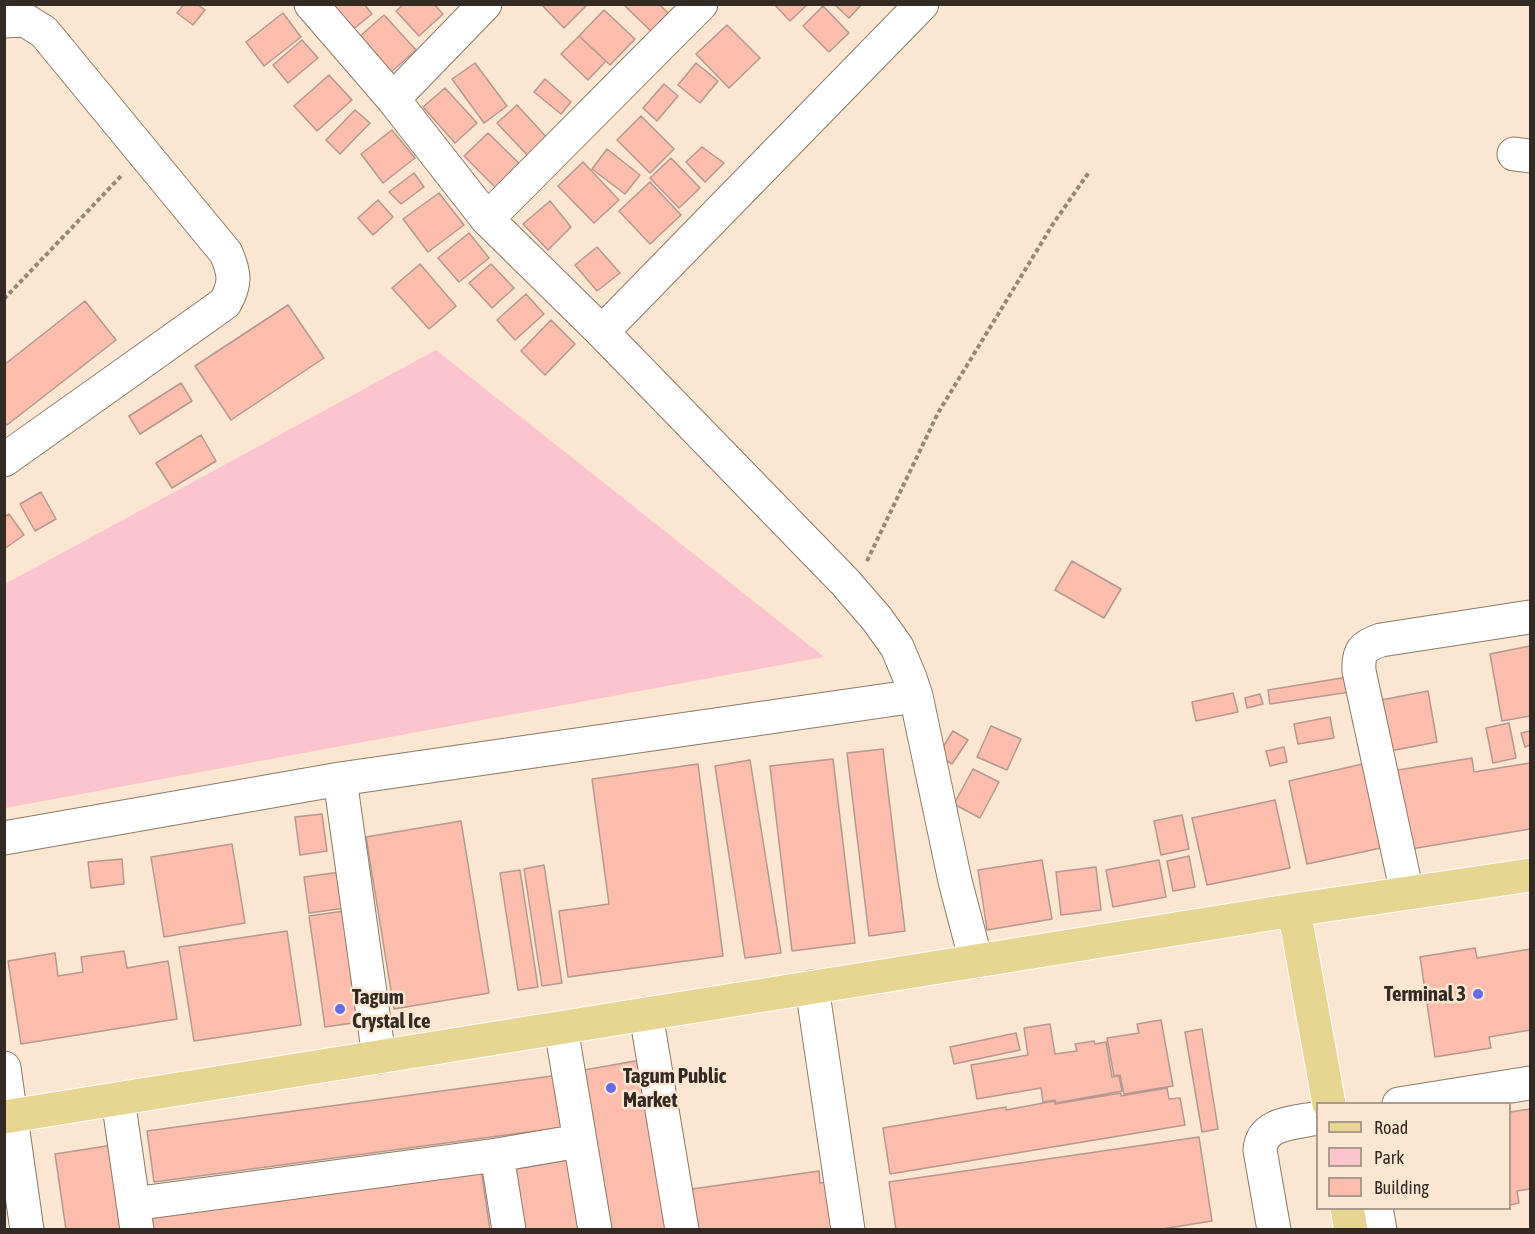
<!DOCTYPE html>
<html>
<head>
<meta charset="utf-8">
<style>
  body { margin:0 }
  #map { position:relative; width:1535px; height:1234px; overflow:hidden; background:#fbe6d2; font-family:"Asap Condensed",sans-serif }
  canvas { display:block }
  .frame { position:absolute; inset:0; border:6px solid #322a23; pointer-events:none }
  .legend { position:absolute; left:1316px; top:1102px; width:195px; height:108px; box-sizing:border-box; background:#fbe6d2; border:2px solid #ab9b8c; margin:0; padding:8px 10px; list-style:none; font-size:18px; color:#322a23 }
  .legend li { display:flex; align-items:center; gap:12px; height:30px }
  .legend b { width:30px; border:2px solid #ab9b8c }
</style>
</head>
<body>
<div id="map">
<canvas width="1535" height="1234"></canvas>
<div class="frame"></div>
<ul class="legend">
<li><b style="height:8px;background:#e6d692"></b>Road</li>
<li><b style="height:16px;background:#fbc4ce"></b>Park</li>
<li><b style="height:16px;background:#fcbdac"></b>Building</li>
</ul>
</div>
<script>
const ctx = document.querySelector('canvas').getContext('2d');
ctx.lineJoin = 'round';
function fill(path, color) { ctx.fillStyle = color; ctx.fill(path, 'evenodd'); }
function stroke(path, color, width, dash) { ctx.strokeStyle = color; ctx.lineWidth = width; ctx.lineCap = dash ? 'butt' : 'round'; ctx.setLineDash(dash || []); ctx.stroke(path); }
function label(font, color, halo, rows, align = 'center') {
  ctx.font = font + ' "Asap Condensed",sans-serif'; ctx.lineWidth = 5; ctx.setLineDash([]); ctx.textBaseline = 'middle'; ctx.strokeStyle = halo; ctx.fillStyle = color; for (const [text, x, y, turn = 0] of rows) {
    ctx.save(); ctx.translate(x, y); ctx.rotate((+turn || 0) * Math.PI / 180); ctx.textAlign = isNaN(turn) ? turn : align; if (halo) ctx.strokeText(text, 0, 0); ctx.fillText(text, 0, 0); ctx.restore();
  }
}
const green = new Path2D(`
  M 436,350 L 824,657 L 5,808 L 5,584 Z`);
const building = new Path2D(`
  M 184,4 L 197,4 L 205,10 L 193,25 L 177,13 Z
  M 330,4 L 364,4 L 372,14 L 351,31 Z
  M 404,4 L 434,4 L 443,14 L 419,36 L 396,11 Z
  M 541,4 L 588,4 L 564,28 Z
  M 623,4 L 659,4 L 672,17 L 655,35 Z
  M 774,4 L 808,4 L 790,21 Z
  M 834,4 L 862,4 L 849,18 Z
  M 823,6 L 849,33 L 829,52 L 803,26 Z
  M 604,10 L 635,39 L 610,65 L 579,36 Z
  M 283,13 L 301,37 L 264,66 L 246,42 Z
  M 384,15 L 416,50 L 390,73 L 358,38 Z
  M 727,25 L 760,58 L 729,88 L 696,54 Z
  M 579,36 L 606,61 L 588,80 L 561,54 Z
  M 302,40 L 318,58 L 288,83 L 273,65 Z
  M 475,63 L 507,106 L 484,123 L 452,79 Z
  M 696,63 L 718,81 L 700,103 L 678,85 Z
  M 329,75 L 352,100 L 317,131 L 294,106 Z
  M 545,79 L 571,102 L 561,114 L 534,92 Z
  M 664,84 L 678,96 L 657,121 L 643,108 Z
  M 445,88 L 477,123 L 455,143 L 423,107 Z
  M 517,105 L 549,140 L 530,158 L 497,123 Z
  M 355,110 L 370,123 L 340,154 L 326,140 Z
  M 641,116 L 674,149 L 650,173 L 617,140 Z
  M 392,130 L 415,158 L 383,183 L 361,154 Z
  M 488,133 L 525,169 L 501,193 L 464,156 Z
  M 702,147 L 724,163 L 705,182 L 686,162 Z
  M 607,149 L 640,175 L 625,194 L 592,169 Z
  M 671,158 L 700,188 L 679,208 L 650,178 Z
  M 583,162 L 619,200 L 594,223 L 558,186 Z
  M 414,173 L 424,187 L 401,204 L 389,192 Z
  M 650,182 L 681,215 L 650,244 L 619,211 Z
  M 439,193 L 464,225 L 428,252 L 403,219 Z
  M 378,200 L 393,217 L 373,235 L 358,218 Z
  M 550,201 L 571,227 L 548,250 L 523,224 Z
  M 469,233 L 489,258 L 459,282 L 438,258 Z
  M 597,247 L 620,273 L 597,291 L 575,265 Z
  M 420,264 L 456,306 L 429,329 L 392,288 Z
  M 491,264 L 514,288 L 492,308 L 469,283 Z
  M 526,294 L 544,314 L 515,340 L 497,320 Z
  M 85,301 L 116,340 L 7,425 L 4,422 L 4,365 Z
  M 288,305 L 324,358 L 231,420 L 195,366 Z
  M 551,320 L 575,344 L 545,375 L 521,351 Z
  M 181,383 L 192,401 L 140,434 L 129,416 Z
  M 201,435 L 216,461 L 172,488 L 156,463 Z
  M 41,492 L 56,519 L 35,531 L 20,504 Z
  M 9,514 L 24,535 L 4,549 L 4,517 Z
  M 1072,561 L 1121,589 L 1104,618 L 1055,590 Z
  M 1530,646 L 1530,716 L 1502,721 L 1490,654 Z
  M 1348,677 L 1350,692 L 1270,704 L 1268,690 Z
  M 1428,691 L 1437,742 L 1390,751 L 1381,700 Z
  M 1233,693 L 1238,712 L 1196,721 L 1192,702 Z
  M 1260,694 L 1263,704 L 1247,708 L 1245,698 Z
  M 1330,717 L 1334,738 L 1298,744 L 1294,724 Z
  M 1509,723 L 1516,758 L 1493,763 L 1486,728 Z
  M 991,726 L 1021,739 L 1007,770 L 977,757 Z
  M 953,731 L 968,740 L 952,764 L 938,755 Z
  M 1530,731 L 1530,745 L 1525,747 L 1521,733 Z
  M 1284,747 L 1287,762 L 1270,766 L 1266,751 Z
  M 883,749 L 905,931 L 869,936 L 847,753 Z
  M 1472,758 L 1474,772 L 1530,763 L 1530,829 L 1405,850 L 1392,771 Z
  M 833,759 L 855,943 L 792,951 L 770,766 Z
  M 750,760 L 781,953 L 745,958 L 715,766 Z
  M 1371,762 L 1390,846 L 1307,864 L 1289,781 Z
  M 698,764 L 723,956 L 568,977 L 559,911 L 609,904 L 592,779 Z
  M 973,769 L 999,782 L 980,818 L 954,804 Z
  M 1275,800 L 1290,868 L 1207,885 L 1192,818 Z
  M 322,814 L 327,851 L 300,855 L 295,817 Z
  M 1182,815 L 1189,849 L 1161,855 L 1154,821 Z
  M 461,821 L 489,993 L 394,1009 L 366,837 Z
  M 232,844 L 245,923 L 164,937 L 151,857 Z
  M 1189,856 L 1195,887 L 1173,891 L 1167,861 Z
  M 122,859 L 124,884 L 91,888 L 88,862 Z
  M 1042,860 L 1052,919 L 987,930 L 978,870 Z
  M 1159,860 L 1166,897 L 1113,907 L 1106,870 Z
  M 544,865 L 562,983 L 542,986 L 524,869 Z
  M 1096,867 L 1101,910 L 1061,915 L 1056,872 Z
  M 520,870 L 538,987 L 518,990 L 500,873 Z
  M 341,872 L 346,908 L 309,913 L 304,877 Z
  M 344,911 L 360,1022 L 325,1027 L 309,916 Z
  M 287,931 L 301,1025 L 194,1041 L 179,947 Z
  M 1475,948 L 1477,958 L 1530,949 L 1530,1030 L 1489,1037 L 1491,1048 L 1435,1057 L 1420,957 Z
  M 124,951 L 127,968 L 168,961 L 177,1019 L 21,1044 L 8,961 L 55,953 L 58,976 L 83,972 L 81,957 Z
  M 1161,1020 L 1173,1086 L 1124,1094 L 1120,1075 L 1114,1076 L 1107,1038 L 1139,1033 L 1137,1024 Z
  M 1050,1024 L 1055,1054 L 1077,1051 L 1075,1044 L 1094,1041 L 1095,1044 L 1106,1042 L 1112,1077 L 1119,1076 L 1122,1091 L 1056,1103 L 1055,1100 L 1043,1102 L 1041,1088 L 977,1099 L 971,1065 L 1028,1055 L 1024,1028 Z
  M 1202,1029 L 1218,1129 L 1202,1132 L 1185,1032 Z
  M 1016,1033 L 1020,1050 L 954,1064 L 950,1047 Z
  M 641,1060 L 668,1230 L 610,1230 L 584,1070 Z
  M 559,1075 L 566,1127 L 154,1182 L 147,1131 Z
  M 1167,1088 L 1169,1099 L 1180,1098 L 1185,1125 L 890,1174 L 883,1128 L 1006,1107 L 1006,1110 L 1054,1101 L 1055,1104 L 1121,1093 L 1121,1096 Z
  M 1530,1109 L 1530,1189 L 1517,1191 L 1519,1203 L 1510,1205 L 1510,1112 Z
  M 1199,1137 L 1212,1221 L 1156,1230 L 896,1230 L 889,1182 Z
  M 113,1145 L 125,1230 L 66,1230 L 55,1154 Z
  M 573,1159 L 583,1230 L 525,1230 L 516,1169 Z
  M 481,1168 L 490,1230 L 149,1230 L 148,1216 Z
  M 819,1171 L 820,1183 L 829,1182 L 836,1230 L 691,1230 L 685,1190 Z`);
const path = new Path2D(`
  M 4,299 L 123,174
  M 867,561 L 938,413 L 1053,224 L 1089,172`);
const minor = new Path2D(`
  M 311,4 L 393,99 L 487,219 L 602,332 L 845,582 L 877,619 L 897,647 L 910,678 L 916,696 L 955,881 L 976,961
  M 4,21 L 25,20 L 44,32 L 226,253 C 235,274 236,283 225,303 L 4,460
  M 393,99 L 485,4
  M 1514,154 L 1530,156
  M 487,219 L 701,4
  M 602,332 L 922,4
  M 340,779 L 379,1057
  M 4,838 L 340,779 L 916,696
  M 1407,893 L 1359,671 C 1358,651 1363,646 1381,640 L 1530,617
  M 812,987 L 848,1230
  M 646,1014 L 682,1230
  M 561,1028 L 595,1230
  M 4,1068 L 27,1230
  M 118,1099 L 137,1230
  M 1399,1104 L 1530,1083
  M 497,1155 L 509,1230
  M 133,1204 L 497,1155 L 579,1141
  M 1376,1208 L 1380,1230
  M 1274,1230 L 1260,1150 C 1262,1122 1295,1123 1318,1118`);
const major = new Path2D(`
  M 1294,910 L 1329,1104
  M 4,1117 L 1294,910 L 1530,875
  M 1347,1208 L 1351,1230`);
const markers = [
  [1478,994,6,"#656be4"],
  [340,1009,6,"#656be4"],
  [611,1088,6,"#656be4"]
];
const poiNames = [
  ["Terminal 3",1466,994,"right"],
  ["Tagum",352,997],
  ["Crystal Ice",352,1021],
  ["Tagum Public",623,1076],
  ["Market",623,1100]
];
fill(green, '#fbc4ce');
fill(building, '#fcbdac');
stroke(building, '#b59890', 1.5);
stroke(minor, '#8c7967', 35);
stroke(major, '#fff', 35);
stroke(path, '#958779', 4, [4.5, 3]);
stroke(minor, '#fff', 33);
stroke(major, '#e6d692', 33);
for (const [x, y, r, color] of markers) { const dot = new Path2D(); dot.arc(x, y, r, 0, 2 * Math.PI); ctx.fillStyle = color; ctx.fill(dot); stroke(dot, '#fbe6d2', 2); }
label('bold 21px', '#322a23', '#fbe6d2', poiNames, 'left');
</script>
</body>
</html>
